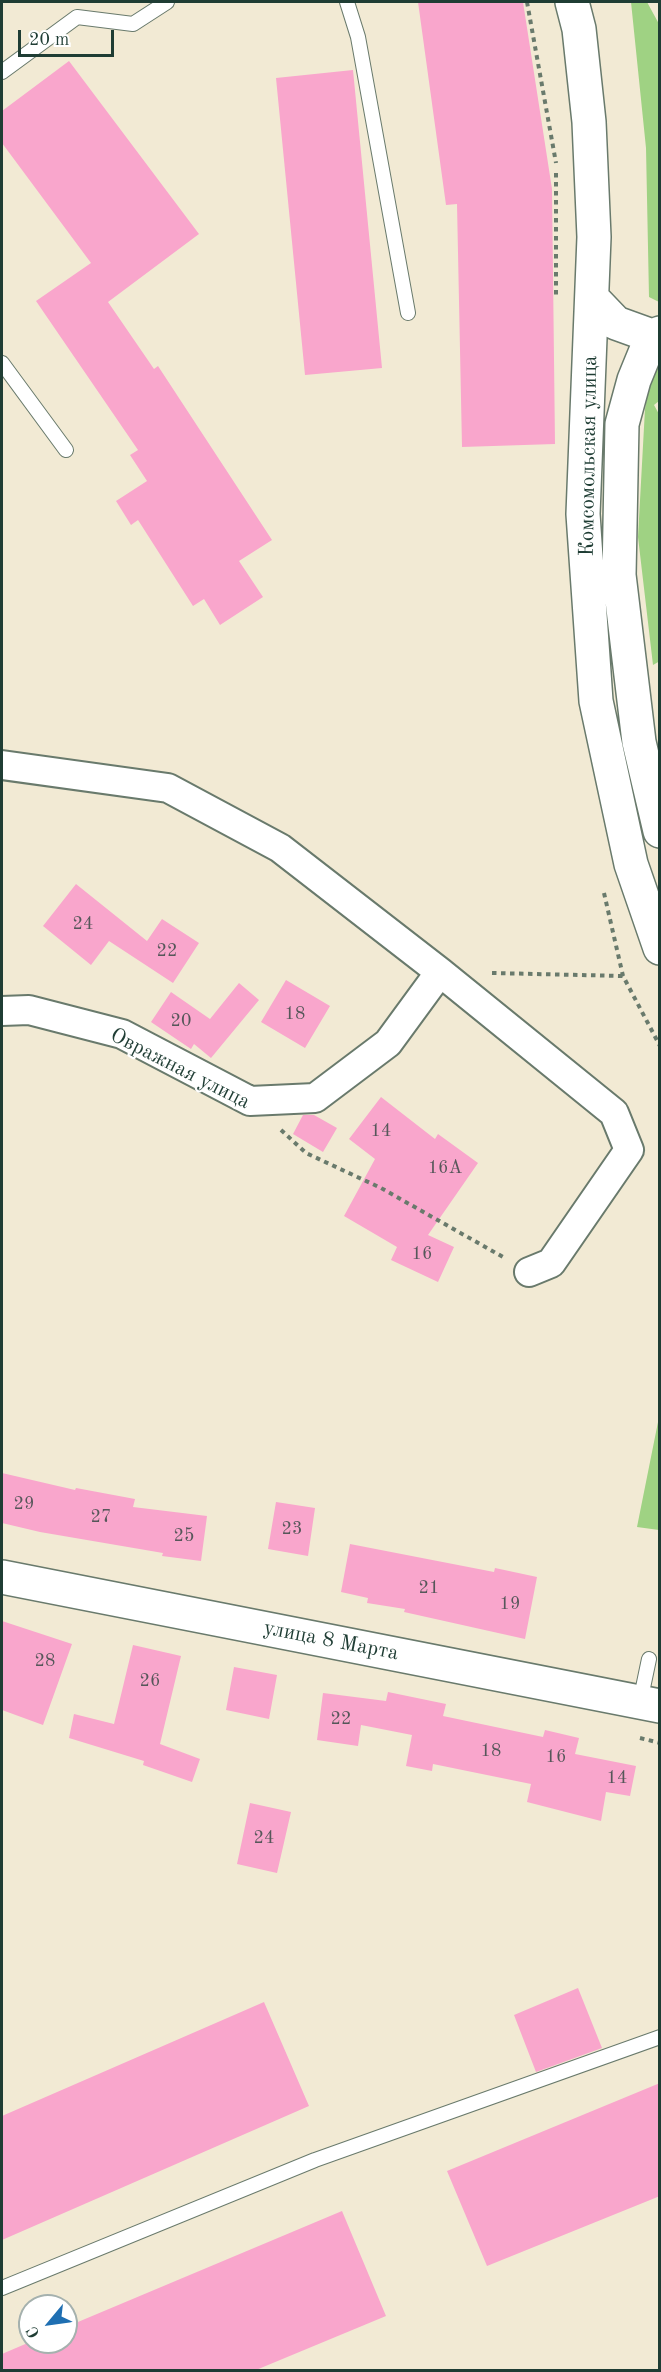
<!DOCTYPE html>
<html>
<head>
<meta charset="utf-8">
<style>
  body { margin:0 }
  #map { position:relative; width:661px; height:2372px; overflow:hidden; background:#f2ead4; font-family:"Old Standard TT",serif }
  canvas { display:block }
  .frame { position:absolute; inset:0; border:3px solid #1f3d34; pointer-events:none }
  .north { position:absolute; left:18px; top:2294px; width:60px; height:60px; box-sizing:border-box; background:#fff; border:2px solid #a5b1ae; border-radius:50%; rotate:241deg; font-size:16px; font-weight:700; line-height:24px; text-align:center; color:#1f3d34 }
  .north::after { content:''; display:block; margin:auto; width:21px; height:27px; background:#1f6fb2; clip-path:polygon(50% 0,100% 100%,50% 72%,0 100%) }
  .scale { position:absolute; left:18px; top:30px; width:96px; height:27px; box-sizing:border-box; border:3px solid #1f3d34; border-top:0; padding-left:8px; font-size:18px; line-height:21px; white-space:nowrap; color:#1f3d34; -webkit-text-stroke:4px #fff; paint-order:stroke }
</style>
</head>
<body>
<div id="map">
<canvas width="661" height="2372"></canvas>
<div class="frame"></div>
<div class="north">С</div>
<div class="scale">20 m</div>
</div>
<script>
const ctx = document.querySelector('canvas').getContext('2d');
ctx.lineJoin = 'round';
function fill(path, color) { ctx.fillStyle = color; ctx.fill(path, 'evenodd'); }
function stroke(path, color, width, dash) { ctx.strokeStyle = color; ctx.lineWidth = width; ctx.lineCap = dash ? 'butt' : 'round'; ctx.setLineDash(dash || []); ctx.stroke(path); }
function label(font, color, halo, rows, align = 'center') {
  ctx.font = font + ' "Old Standard TT",serif'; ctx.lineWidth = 4.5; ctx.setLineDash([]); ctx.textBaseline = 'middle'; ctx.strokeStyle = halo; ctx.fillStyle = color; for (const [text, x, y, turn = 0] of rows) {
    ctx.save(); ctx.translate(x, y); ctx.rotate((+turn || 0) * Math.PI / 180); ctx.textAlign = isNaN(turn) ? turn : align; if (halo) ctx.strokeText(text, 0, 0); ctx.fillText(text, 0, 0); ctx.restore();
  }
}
const green = new Path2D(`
  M 631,2 L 647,2 L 659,24 L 659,302 L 649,297 L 646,148 Z
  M 659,364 L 659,401 L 654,405 L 660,416 L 660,661 L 653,665 L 638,537 L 645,409 L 650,380 Z
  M 659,1417 L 659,1530 L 637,1527 Z`);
const building = new Path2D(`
  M 418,2 L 523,2 L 552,189 L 555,444 L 462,447 L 457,204 L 446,205 Z
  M 69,61 L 199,234 L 108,302 L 154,369 L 158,366 L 272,540 L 239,561 L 263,597 L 220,625 L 204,599 L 193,606 L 138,520 L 131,525 L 116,501 L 147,481 L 130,455 L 138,450 L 36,301 L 91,263 L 2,143 L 2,111 Z
  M 353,70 L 382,368 L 305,375 L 276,78 Z
  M 76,884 L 147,941 L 162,919 L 199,943 L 173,983 L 109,941 L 91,965 L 43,926 Z
  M 286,980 L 330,1006 L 305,1048 L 261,1022 Z
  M 239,983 L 259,1000 L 211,1058 L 194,1044 L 191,1049 L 151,1022 L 171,992 L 210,1019 Z
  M 381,1097 L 435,1139 L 438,1134 L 478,1163 L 428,1235 L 454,1247 L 438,1282 L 391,1260 L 397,1247 L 344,1216 L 375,1159 L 349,1139 Z
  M 303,1115 L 314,1115 L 337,1128 L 323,1152 L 293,1134 Z
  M 2,1473 L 75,1490 L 76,1488 L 135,1499 L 133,1507 L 207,1516 L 201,1561 L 162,1556 L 163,1553 L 40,1532 L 2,1523 Z
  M 276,1502 L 315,1508 L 308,1556 L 268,1549 Z
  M 350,1544 L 494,1572 L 495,1568 L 537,1577 L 525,1639 L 404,1612 L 405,1609 L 367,1603 L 368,1598 L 341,1592 Z
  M 2,1621 L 72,1644 L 43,1725 L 2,1710 Z
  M 133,1645 L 181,1656 L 160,1744 L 200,1759 L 192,1782 L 143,1765 L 144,1761 L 69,1738 L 74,1714 L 114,1724 Z
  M 234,1667 L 277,1675 L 269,1719 L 226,1710 Z
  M 388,1692 L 446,1704 L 443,1716 L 543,1737 L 545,1730 L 579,1738 L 575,1754 L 636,1766 L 630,1796 L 606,1792 L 601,1821 L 527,1802 L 531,1784 L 433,1764 L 432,1771 L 406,1766 L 412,1735 L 361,1725 L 358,1746 L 317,1740 L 323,1693 L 386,1701 Z
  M 250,1803 L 291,1812 L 277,1873 L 237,1864 Z
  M 578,1988 L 602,2048 L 536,2072 L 514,2015 Z
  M 264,2002 L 309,2106 L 2,2240 L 2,2116 Z
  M 660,2083 L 660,2196 L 487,2266 L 447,2171 Z
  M 342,2211 L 386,2316 L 256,2370 L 2,2370 L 2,2354 L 30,2342 L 66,2342 L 66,2327 Z`);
const path = new Path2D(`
  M 527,2 L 556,163
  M 556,173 L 556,298
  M 604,893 L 623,976 L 660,1046
  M 492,973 L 623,976
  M 281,1130 L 306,1153 L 381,1188 L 503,1257
  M 640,1738 L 660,1743`);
const lane = new Path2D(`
  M 347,2 L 358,37 L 408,313
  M 2,72 L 77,17 L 133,24 L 167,2
  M 2,363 L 66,450
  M 640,1702 L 649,1659
  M 2,2288 L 315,2160 L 660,2037`);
const street = new Path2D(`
  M 2,765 L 168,788 L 280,848 L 440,972 L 614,1113 L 629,1150 L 551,1263 L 529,1272
  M 2,1011 L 29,1010 L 122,1034 L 250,1101 L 315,1098 L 388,1043 L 440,972`);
const secondary = new Path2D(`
  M 2,1577 L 660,1706`);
const primary = new Path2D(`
  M 572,2 L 579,29 L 589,122 L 594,237 L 583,514 L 596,701 L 631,864 L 660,948
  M 593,299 L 616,323 L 652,336 L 660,333
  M 652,336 L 634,380 L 622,424 L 619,575 L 639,742 L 660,831`);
const numberNames = [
  ["24",83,924],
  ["22",167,951],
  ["18",295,1014],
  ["20",181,1021],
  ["14",381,1131],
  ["16А",445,1168],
  ["16",422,1254],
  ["29",24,1504],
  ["27",101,1517],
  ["23",292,1529],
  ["25",184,1536],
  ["21",429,1588],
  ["19",510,1604],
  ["28",45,1661],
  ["26",150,1681],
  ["22",341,1719],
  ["18",491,1751],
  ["16",556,1757],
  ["14",617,1778],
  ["24",264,1838]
];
const streetNames = [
  ["Комсомольская улица",589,456,-89],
  ["Овражная улица",180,1069,27],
  ["улица 8 Марта",331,1641,11]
];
fill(green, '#9fd283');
fill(building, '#f9a6cc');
stroke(lane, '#697a6c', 16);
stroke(street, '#697a6c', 32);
stroke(secondary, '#697a6c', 36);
stroke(primary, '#697a6c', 36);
stroke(path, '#697a6c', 4, [4.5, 4.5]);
stroke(lane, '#fff', 14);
stroke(street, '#fff', 28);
stroke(secondary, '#fff', 33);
stroke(primary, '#fff', 33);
label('18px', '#56575a', null, numberNames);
label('21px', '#1f3d34', '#fff', streetNames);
</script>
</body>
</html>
